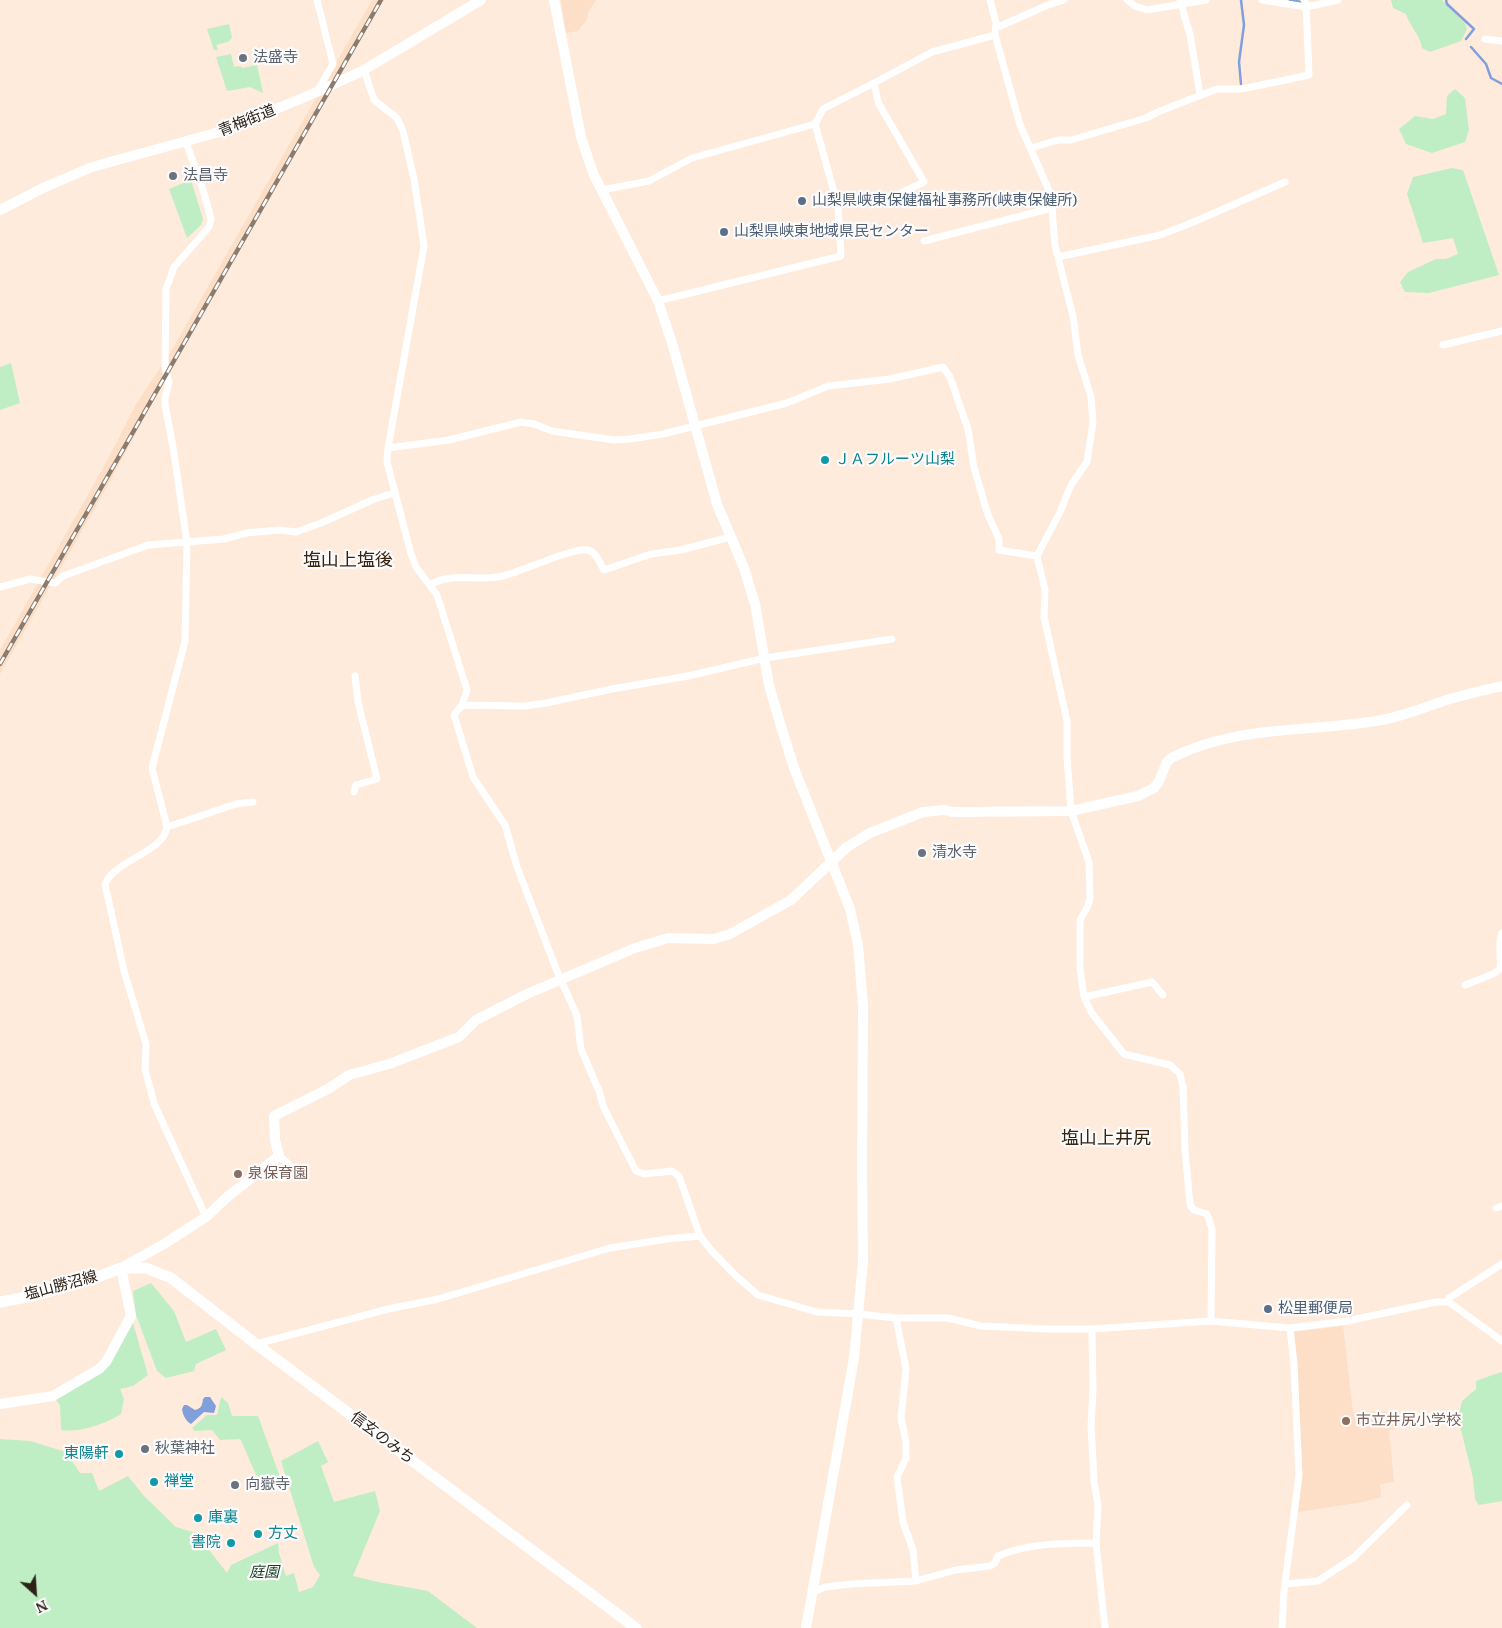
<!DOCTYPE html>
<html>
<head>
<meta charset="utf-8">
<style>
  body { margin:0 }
  #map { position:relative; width:1502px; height:1628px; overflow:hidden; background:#feebdc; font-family:"Noto Serif",serif }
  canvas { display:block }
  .north { position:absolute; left:10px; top:1568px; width:50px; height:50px; -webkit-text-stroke:4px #fcfcfc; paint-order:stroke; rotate:154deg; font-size:14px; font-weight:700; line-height:20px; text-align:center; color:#2d2219 }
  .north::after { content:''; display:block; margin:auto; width:18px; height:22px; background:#2d2219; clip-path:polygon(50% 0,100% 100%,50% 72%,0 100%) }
</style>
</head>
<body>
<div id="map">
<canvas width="1502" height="1628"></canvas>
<div class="north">N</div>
</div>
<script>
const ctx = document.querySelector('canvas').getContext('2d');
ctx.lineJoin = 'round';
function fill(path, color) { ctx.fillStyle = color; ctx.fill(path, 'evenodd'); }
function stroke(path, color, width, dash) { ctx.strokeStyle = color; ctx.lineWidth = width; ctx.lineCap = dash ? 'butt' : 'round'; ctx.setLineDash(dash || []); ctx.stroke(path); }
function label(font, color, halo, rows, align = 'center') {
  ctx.font = font + ' "Noto Serif","Noto Sans JP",serif'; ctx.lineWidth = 4.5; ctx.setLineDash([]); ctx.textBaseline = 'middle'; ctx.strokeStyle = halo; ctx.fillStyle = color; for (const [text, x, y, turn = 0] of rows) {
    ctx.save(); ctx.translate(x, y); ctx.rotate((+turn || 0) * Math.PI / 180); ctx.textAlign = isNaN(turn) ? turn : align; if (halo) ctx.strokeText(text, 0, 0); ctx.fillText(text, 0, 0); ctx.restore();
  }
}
const built = new Path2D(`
  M 372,0 L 380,0 L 332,90 L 208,301 L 99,501 L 0,674 L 0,650 L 107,461 L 136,404 L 170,353 Z
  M 561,0 L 596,0 L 589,11 L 586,21 L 578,31 L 566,33 Z
  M 1343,1326 L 1353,1412 L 1394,1411 L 1395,1429 L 1389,1430 L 1394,1482 L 1380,1484 L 1381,1497 L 1363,1502 L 1298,1512 L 1302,1478 L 1293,1332 Z`);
const green = new Path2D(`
  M 1391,0 L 1442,0 L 1465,23 L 1467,29 L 1461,41 L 1430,52 L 1422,48 C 1419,33 1411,29 1406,14 L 1393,8 Z
  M 229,24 L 232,38 L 228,42 L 216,45 L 218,50 L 214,50 L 207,29 Z
  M 231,54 L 234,67 L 240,66 L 242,68 L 257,65 L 263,93 L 250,87 L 227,91 L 216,57 Z
  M 1455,89 L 1465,98 L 1469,130 L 1465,142 L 1432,153 L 1406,144 L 1399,129 L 1415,116 L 1433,119 L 1446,114 L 1447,96 Z
  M 1452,168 L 1463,170 L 1499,275 L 1429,293 L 1405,292 L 1400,282 L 1408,272 L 1436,259 L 1446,259 L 1458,254 L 1453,238 L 1423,243 L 1407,194 L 1413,177 Z
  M 191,180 L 203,219 L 201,225 L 187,238 L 169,189 Z
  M 11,363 L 20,403 L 0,410 L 0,367 Z
  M 151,1283 L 174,1311 L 186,1342 L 216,1329 L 226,1350 L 196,1364 L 194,1371 L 166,1378 L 157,1371 L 136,1315 L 133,1291 Z
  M 131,1316 L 148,1375 L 133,1386 L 120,1389 L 124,1399 L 121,1414 C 105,1424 80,1433 61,1430 L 60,1405 L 53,1396 L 99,1369 Z
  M 1501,1372 L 1502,1375 L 1502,1501 L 1479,1505 L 1475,1499 L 1473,1478 L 1458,1418 L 1462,1401 L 1476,1389 L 1476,1381 Z
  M 221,1397 L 228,1403 L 232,1416 L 258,1416 L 280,1477 L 278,1486 L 264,1486 C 252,1472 249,1455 240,1439 L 220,1440 L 212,1430 L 195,1431 L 192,1428 L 207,1415 L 217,1415 Z
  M 0,1439 L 30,1441 L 66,1452 L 80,1473 L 92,1473 L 99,1491 L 128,1476 L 144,1496 L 176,1527 L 196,1533 L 227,1573 L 231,1565 L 278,1543 L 279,1553 L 286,1576 L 294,1573 L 299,1592 L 313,1587 L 320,1575 L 314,1567 L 281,1461 L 318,1441 L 328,1462 L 321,1466 L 334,1502 L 375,1491 L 380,1511 L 353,1576 L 378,1582 L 428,1591 L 477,1628 L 0,1628 Z`);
const water = new Path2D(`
  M 205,1397 L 210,1397 L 216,1406 L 214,1413 L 204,1412 L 191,1424 C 186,1421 183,1416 182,1409 L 184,1405 L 187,1405 L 195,1410 C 202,1408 202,1405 203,1399 Z`);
const stream = new Path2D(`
  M 1241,0 L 1244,25 L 1239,62 L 1241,84
  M 1290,0 L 1302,2
  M 1446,0 L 1447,4 L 1474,29 L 1466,39
  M 1471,47 L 1486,64 L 1491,78 L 1502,84`);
const street = new Path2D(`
  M 990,0 L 996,23 L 995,35 L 1020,125 L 1051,195 L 1055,246 L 1073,316 L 1078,355 L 1091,397 L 1093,422 L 1087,462 L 1071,485 L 1060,512 L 1037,556 L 1045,590 L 1044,617 L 1067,721 L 1067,757 L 1071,811 L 1089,862 L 1090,898 L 1088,906 L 1080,920 L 1080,968 L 1084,997 L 1091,1012 L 1124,1054 L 1170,1065 L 1180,1074 L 1183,1087 L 1185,1150 L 1190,1205 L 1194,1210 L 1207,1214 L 1212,1229 L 1211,1321
  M 1127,0 L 1135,6 L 1147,10 L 1206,0
  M 1180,0 L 1190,35 L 1200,94
  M 1262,0 L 1306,7 L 1338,0
  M 996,28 L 1048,5 L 1064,0
  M 1485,39 L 1502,41
  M 364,70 L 374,100 L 397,118 L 403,131 L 414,179 L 424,246 L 388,448 L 387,462 L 411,554 L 416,567 L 437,595 L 467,690 L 462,705 L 454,715 L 473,777 L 505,825 L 517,867 L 557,971 L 577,1016 L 581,1049 L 599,1091 L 604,1108 L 636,1171 L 644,1174 L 672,1171 L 679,1176 L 700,1236 L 711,1250 L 735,1275 L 758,1295 L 817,1312 L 859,1314 L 896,1318 L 948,1318 L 981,1326 L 1047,1329 L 1092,1329 L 1211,1321 L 1290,1328 L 1347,1321 L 1436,1302 L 1449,1302 L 1502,1341
  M 874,83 L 932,52 L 995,35
  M 317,92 L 333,64 L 317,0
  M 186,142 L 203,190 L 211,219 L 209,227 L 174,267 L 166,289 L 165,368 L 169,382 L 165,398 L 165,405 L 173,447 L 187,543 L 185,641 L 152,768 L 167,827 C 163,853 116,859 105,884 L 124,971 L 146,1044 L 145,1070 L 155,1106 L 206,1217
  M 1031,148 L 1058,140 L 1071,140 L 1146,118 L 1160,111 L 1217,89 L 1242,89 L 1309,75 L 1306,4 L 1304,0
  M 602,190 L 649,181 L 692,158 L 815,124
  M 924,241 L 1052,208
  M 1058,257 L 1160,235 L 1189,224 L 1285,182
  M 658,301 L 841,256 L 838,206 L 815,124 L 823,109 L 874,83 L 878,102 L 924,182 L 899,194
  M 1443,345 L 1502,331
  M 388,448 L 449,440 L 521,422 L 534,424 L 552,431 L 614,440 L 630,439 L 663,434 L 787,403 L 828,386 L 890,379 L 943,367 L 950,377 L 968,429 L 974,468 L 988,515 L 999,539 L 999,550 L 1037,556
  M 430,585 C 453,571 479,582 503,576 C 521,572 573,547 588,550 C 596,552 600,563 604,570 L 651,554 L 681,550 L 730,537
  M 0,587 L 30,579 L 55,583 L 63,576 L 148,545 L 224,539 L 246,533 L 279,530 L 296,532 L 321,523 L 372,500 L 394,493
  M 462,705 L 524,706 L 546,703 L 612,689 L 688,676 L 765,658 L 892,639
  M 354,792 L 356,785 L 377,779 L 358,702 L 355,676
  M 167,827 L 236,804 L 253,802
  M 1465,985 L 1493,974 L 1500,969 C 1502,956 1497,945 1502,933
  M 1084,997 L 1152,982 L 1163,995
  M 279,1156 L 290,1165
  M 1496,1208 L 1502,1206
  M 1449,1298 L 1502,1264
  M 896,1318 L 906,1369 L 901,1418 L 906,1442 L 906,1458 L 897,1477 L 903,1522 L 913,1550 L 916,1581
  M 1092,1329 L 1093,1390 L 1091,1426 L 1094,1481 L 1098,1505 L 1096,1543 L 1105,1628
  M 256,1344 L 388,1309 L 438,1299 L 610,1248 L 667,1239 L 700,1236
  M 1285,1584 L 1318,1581 L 1353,1558 L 1407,1505
  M 811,1593 L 825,1587 L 851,1584 L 916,1581 L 955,1570 L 990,1566 L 995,1563 L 998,1556 C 1028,1543 1065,1543 1096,1543
  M 1282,1628 L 1284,1591 L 1299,1475 L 1294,1364 L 1290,1328`);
const secondary = new Path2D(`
  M 554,0 L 581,137 L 593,173 L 658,301 L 672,343 L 717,504 L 744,568 L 755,604 L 769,685 L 779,720 L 794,768 L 850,909 L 858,945 L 863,1006 L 862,1170 L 863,1261 L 854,1358 L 806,1628
  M 0,210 L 45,187 L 92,167 L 223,131 L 317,92 L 364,70 L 481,0
  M 0,1404 L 53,1396 L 99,1369 L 106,1362 L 131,1316 L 121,1268 L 164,1244 L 206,1217 L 226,1198 L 279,1156 L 275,1140 L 274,1116 L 328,1089 L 349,1075 L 389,1064 L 459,1037 L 476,1020 L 527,994 L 635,948 L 668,938 L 714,939 L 730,934 L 791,900 L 847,847 L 870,833 L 923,812 L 945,810 L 952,812 L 1071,811 L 1138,796 L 1154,788 L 1159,781 L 1167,762 L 1171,758 C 1235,726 1301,732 1369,722 C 1397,719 1424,707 1450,699 C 1467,694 1485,690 1502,686`);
const primary = new Path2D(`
  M 0,1302 L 37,1295 L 92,1279 L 121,1268 L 146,1268 L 171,1278 L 256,1344 L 636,1628`);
const rail = new Path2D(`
  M 0,664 L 381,0`);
const markers = [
  [243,58,5,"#6b7280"],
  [173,176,5,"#6b7280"],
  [802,201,5,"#5c6f8a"],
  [724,232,5,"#5c6f8a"],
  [825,460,5,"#0f9aa8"],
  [922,853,5,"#6b7280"],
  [238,1174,5,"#8d6e63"],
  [1268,1309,5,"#5c6f8a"],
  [1346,1421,5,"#8d6e63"],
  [145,1449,5,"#6b7280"],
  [119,1454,5,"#0f9aa8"],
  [154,1482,5,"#0f9aa8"],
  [235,1485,5,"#6b7280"],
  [198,1518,5,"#0f9aa8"],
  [258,1534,5,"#0f9aa8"],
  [231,1543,5,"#0f9aa8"]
];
const worshipNames = [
  ["法盛寺",253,58],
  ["法昌寺",183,176],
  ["清水寺",932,853],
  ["秋葉神社",155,1449],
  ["向嶽寺",245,1485]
];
const streetNames = [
  ["青梅街道",247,121,-22],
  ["塩山勝沼線",61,1286,-15],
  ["信玄のみち",382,1438,37]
];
const serviceNames = [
  ["山梨県峡東保健福祉事務所(峡東保健所)",812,201],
  ["山梨県峡東地域県民センター",734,232],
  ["松里郵便局",1278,1309]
];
const cultureNames = [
  ["ＪＡフルーツ山梨",835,460],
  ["東陽軒",109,1454,"right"],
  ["禅堂",164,1482],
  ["庫裏",208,1518],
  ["方丈",268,1534],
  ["書院",221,1543,"right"]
];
const educationNames = [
  ["泉保育園",248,1174],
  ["市立井尻小学校",1356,1421]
];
const parkNames = [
  ["庭園",264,1573]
];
const quarterNames = [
  ["塩山上塩後",348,561],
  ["塩山上井尻",1106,1139]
];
fill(built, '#fcdfc6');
fill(green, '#bfedc4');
fill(water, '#819fda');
stroke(stream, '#819fda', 2.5);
stroke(street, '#fff', 7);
stroke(secondary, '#fff', 10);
stroke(primary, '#fff', 11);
stroke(rail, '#8b7c70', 4.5);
stroke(rail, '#fcfcfc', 2.5, [8]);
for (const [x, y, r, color] of markers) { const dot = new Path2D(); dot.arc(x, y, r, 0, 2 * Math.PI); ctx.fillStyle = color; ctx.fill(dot); stroke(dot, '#fcfcfc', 2); }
label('15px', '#5b616d', '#fcfcfc', worshipNames, 'left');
label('15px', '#2d2219', '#fcfcfc', streetNames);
label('15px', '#4e5e75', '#fcfcfc', serviceNames, 'left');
label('15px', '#0d838f', '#fcfcfc', cultureNames, 'left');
label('15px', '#785e54', '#fcfcfc', educationNames, 'left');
label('italic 15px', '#143e1d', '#fcfcfc', parkNames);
label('18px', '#3a230e', '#fcfcfc', quarterNames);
</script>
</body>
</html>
